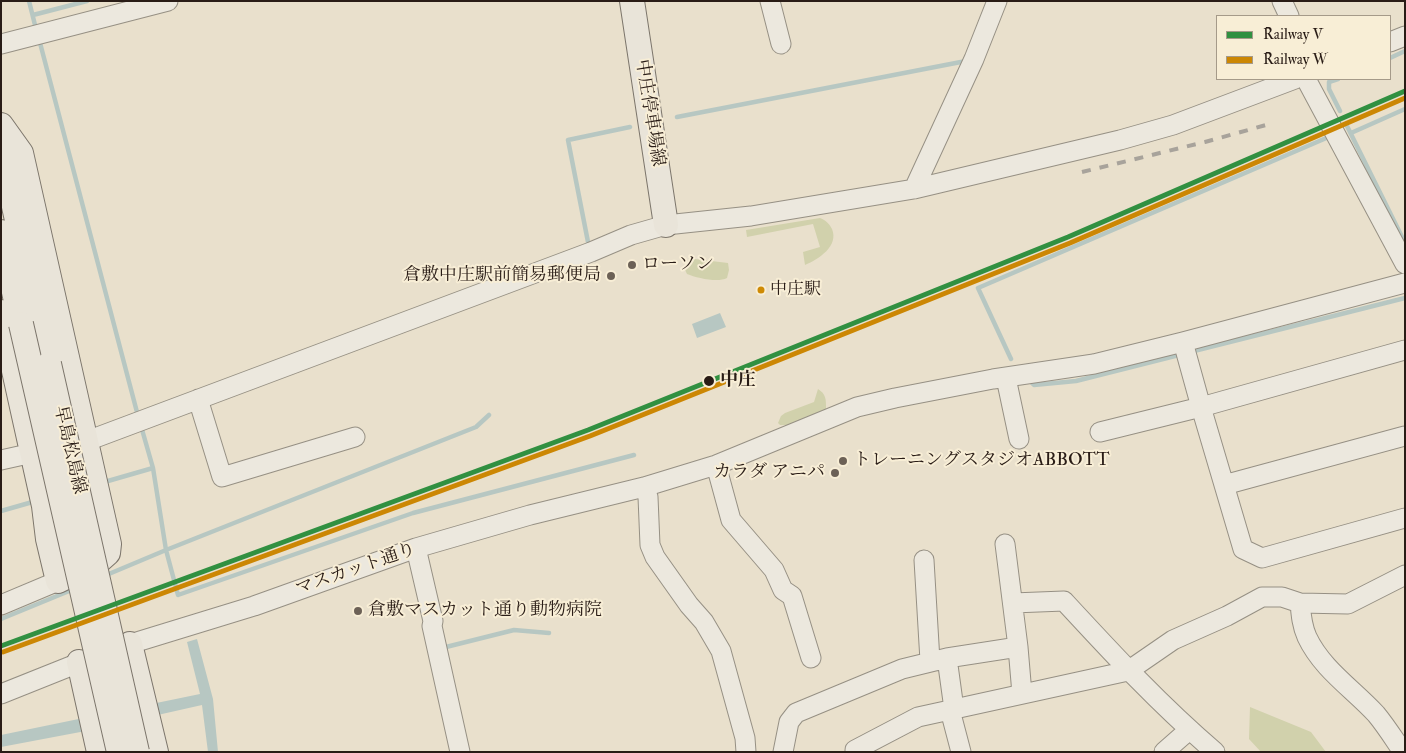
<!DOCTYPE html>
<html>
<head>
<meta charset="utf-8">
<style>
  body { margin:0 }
  #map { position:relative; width:1406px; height:753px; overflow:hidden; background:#e9e0cc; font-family:"IM FELL Double Pica",serif }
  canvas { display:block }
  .frame { position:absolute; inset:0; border:2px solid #291c16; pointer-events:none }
  .legend { position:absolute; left:1216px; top:15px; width:175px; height:65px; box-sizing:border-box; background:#f8eed6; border:1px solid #a59a89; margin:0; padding:6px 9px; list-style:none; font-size:15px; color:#291c16 }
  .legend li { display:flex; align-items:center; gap:10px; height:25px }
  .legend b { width:25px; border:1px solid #a59a89 }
</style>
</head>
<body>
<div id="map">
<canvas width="1406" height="753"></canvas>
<div class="frame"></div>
<ul class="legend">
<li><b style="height:6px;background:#319041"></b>Railway V</li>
<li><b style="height:6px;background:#cc8704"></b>Railway W</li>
</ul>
</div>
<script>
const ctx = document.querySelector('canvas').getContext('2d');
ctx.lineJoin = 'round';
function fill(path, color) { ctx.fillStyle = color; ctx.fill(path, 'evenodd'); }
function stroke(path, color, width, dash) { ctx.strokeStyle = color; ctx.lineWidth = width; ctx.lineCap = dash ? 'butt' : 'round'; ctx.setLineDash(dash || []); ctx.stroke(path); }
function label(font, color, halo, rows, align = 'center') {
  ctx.font = font + ' "IM FELL Double Pica","Noto Serif JP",serif'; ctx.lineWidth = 4; ctx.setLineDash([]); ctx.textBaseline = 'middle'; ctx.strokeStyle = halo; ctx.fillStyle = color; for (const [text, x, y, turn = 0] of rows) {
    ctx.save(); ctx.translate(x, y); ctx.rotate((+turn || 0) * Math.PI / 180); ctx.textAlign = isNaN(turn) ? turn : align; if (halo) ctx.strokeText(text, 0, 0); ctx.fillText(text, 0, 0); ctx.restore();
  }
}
const green = new Path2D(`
  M 820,218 C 825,220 829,223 832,229 C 839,246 819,259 805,265 L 803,252 L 820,247 L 813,224 L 747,237 L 746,230 Z
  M 695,259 L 728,263 L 729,270 L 727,278 C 718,283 697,278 687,274 C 682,266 687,260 695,259 Z
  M 818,389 C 826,394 826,399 826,409 L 822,412 L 789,425 L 780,425 L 778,423 L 781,416 L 785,413 L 814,402 Z
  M 1250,707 L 1311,732 L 1326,752 L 1261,752 L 1249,739 Z`);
const water = new Path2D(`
  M 720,313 L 726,327 L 697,338 L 692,324 Z
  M 197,639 L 213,699 L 218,752 L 208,752 L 202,705 L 91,730 L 1,747 L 1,735 L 200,694 L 187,642 Z`);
const stream = new Path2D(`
  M 29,1 L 36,29
  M 33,15 L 87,1
  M 39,39 L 138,416
  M 1390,58 L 1405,51
  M 1338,79 L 1329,82 L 1329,89 L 1340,111
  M 677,117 L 966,61 L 967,59
  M 1347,126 L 1405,243
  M 1351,133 L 1405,109
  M 588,242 L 568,140 L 630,127
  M 1190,352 L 1405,298
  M 1011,359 L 978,288 L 1331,136
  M 1032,383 L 1034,385 L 1076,381 L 1183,354
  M 489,415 L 476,427 L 166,550 L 178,595 L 413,513 L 634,455
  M 101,483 L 153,468
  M 1,511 L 36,501
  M 104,576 L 166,550 L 153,468 L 141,426
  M 1,619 L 74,589
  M 442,648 L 514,630 L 549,633`);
const minor = new Path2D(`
  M 770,1 L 781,44
  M 1282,1 L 1289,16
  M 1390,42 L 1405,36
  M 1,44 L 168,1
  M 1306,79 L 1405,264
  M 914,189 L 974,59 L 997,1
  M 1405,350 L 1201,407 L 1243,549 L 1262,558 L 1405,518
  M 1006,378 L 1019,439
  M 198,399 L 222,477 L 355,437
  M 1100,432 L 1201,407 L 1183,342
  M 72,444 L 87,441 L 591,252 L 631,235 L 666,225 L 751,216 L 914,189 L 1120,140 L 1173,125 L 1295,79
  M 1,460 L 46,450
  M 716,465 L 731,520 L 774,570 L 783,590 L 792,596 L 811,658
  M 1224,485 L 1405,436
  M 644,487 L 648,497 L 650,545 L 655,557 L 689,605 L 704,622 L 721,651 L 745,738 L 746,752
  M 1005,544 L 1018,647 L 1022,694
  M 416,548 L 433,621 L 432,626 L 460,752
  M 924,560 L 930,661
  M 1013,603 L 1064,601 C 1113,654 1160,705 1215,752
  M 1300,603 C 1301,615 1302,626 1307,637 C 1322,669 1353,689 1376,714 C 1386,726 1394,739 1403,752
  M 1,605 L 58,581
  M 117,648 L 254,606 L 416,548 L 530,515 L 644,487 L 716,465 L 857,407 L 895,398 L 993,379 L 1094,364 L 1183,342 L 1405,283
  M 947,658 L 954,709
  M 1,694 L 91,658
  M 950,710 L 961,752
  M 783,752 L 789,722 L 796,713 L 902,669 L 947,658 L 1018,647
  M 855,752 L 855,750 L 918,717 L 1128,671 L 1173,640 L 1227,616 L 1262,597 L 1282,597 L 1300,603 L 1348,604 L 1405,575
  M 1164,752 L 1189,730`);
const major = new Path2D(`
  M 632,1 L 666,225
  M 1,125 L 21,153 L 109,544 L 108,553 L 99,561 L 58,581 L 48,539 L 44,506 L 1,312
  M 1,148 L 49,364
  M 1,232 L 21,324
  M 130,644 L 156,752
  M 79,662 L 99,752`);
const rail = new Path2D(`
  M 1082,172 L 1205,142 L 1273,123`);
const majorBridge = new Path2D(`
  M 21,324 L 119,752
  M 49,364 L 137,752`);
const rail1 = new Path2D(`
  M 1,646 L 588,430 L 1068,237 L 1405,91`);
const rail2 = new Path2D(`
  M 3,652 L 590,436 L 1070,243 L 1405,98`);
const markers = [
  [632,265,5,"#6c6156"],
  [611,276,5,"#6c6156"],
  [761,290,4.5,"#ce8a04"],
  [709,381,6,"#291c16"],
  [843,461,5,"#6c6156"],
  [835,473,5,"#6c6156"],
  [358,611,5,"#6c6156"]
];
const busNames = [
  ["中庄駅",770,290]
];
const streetNames = [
  ["中庄停車場線",649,113,81],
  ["早島松島線",69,450,77],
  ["マスカット通り",356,570,-19]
];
const poiNames = [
  ["ローソン",642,265],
  ["倉敷中庄駅前簡易郵便局",601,276,"right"],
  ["トレーニングスタジオABBOTT",853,461],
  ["カラダ アニパ",825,473,"right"],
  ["倉敷マスカット通り動物病院",368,611]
];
const stopNames = [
  ["中庄",720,381]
];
fill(green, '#d1d1ac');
fill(water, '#b7c7c2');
stroke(stream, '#b7c7c2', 4.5);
stroke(minor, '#969084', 21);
stroke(major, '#7c756b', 26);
stroke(minor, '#ece8de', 19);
stroke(major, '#e9e4d9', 24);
stroke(rail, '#a8a39b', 4, [9, 9]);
stroke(majorBridge, '#7c756b', 26, []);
stroke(majorBridge, '#e9e4d9', 24);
stroke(rail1, '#319041', 5);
stroke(rail2, '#cc8704', 5);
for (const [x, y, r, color] of markers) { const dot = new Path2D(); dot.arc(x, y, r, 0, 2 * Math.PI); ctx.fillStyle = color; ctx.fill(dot); stroke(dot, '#f8eed6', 2); }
label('17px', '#291c16', '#f8eed6', busNames, 'left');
label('18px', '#291c16', '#f8eed6', streetNames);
label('18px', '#291c16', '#f8eed6', poiNames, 'left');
label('bold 18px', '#291c16', '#f8eed6', stopNames, 'left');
</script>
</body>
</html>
